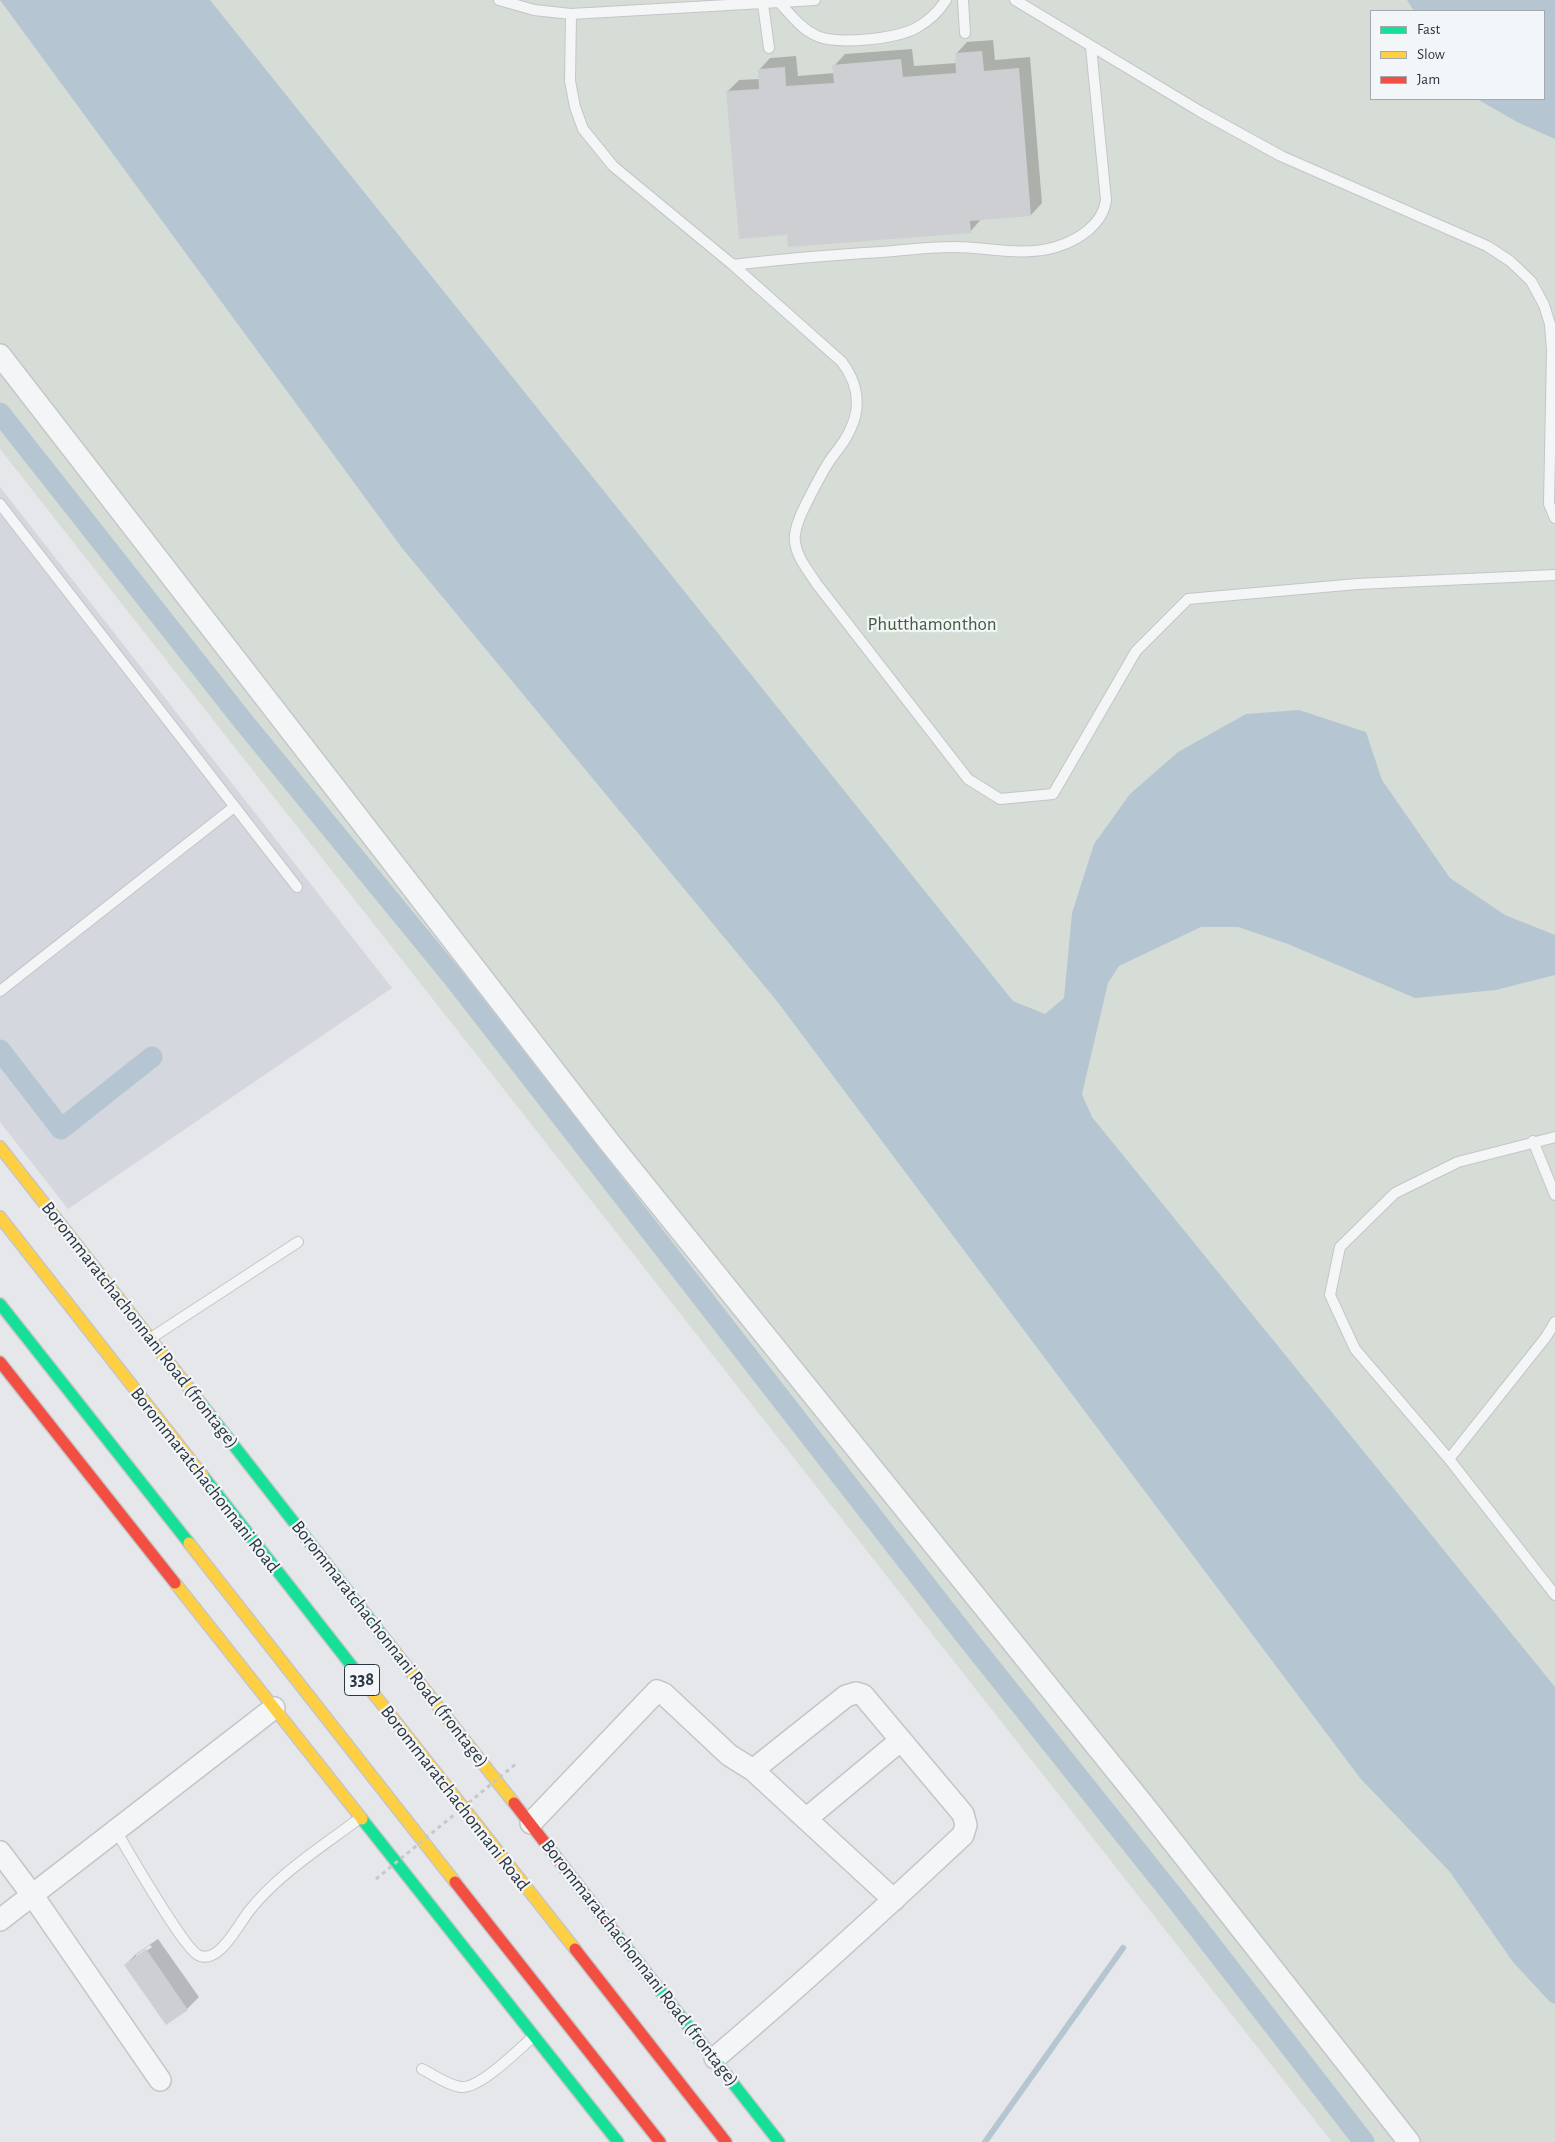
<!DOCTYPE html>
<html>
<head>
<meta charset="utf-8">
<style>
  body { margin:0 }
  #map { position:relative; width:1555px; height:2142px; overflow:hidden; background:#e5e7ea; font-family:"Alegreya Sans",sans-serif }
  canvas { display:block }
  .legend { position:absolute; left:1370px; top:10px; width:175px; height:90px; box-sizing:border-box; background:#f3f6f8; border:1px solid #a3a9af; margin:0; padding:6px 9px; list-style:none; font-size:15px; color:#2c3642 }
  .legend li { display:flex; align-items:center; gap:10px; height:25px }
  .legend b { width:25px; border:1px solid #a3a9af }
</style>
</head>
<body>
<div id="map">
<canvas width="1555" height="2142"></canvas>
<ul class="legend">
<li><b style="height:6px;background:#16e098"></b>Fast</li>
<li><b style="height:6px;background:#ffcf43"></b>Slow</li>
<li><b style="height:6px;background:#f24e42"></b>Jam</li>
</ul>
</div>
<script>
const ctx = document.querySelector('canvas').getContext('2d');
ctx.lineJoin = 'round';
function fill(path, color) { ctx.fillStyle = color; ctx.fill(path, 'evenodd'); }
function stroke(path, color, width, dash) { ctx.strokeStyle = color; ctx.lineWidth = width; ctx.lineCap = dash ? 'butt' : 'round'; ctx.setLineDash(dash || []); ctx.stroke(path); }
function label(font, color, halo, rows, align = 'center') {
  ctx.font = font + ' "Alegreya Sans",sans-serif'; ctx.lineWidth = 4.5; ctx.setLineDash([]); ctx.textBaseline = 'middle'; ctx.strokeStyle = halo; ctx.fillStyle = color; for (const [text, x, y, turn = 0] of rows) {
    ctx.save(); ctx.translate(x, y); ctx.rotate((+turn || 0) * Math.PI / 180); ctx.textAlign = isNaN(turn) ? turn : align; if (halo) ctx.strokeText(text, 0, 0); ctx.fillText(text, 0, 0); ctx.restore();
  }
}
const built = new Path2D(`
  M 0,487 L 392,988 L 68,1209 L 0,1122 Z`);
const green = new Path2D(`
  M 0,0 L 1555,0 L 1555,2142 L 1332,2142 L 0,449 ZM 1371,11 L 1544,11 L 1544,99 L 1371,99 Z`);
const water = new Path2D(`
  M 0,0 L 210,0 L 1013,1001 L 1045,1014 L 1064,998 L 1072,913 L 1094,844 L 1130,794 L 1178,752 L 1246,714 L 1299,710 L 1366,732 L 1382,780 L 1450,878 L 1505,915 L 1555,935 L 1555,975 L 1496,990 L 1415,998 L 1288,944 L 1238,927 L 1201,927 L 1119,966 L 1108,983 L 1082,1094 L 1092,1117 L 1555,1687 L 1555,2004 L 1550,2002 L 1513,1962 L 1450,1872 L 1360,1778 L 776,1000 L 402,548 Z
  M 1407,0 L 1555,0 L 1555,139 L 1519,123 L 1477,99 L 1544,99 L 1544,11 L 1414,11 Z`);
const shadow = new Path2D(`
  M 993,40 L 995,60 L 1030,57 L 1042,203 L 1031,215 L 982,218 L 970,232 L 789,234 L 727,92 L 739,80 L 760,79 L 759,70 L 770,58 L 796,56 L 798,76 L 834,73 L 834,66 L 845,54 L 912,49 L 914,66 L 957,63 L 956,54 L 967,42 Z
  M 158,1939 L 199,1997 L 187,2009 L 166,2024 L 125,1965 L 136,1954 ZM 150,1945 L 152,1947 L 136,1958 L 136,1955 Z`);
const stream = new Path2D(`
  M 985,2142 L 1123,1948`);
const canal = new Path2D(`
  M 0,413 L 243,721 L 452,976 L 964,1634 L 1174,1897 L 1364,2142
  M 0,1050 L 61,1129 L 152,1057`);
const building = new Path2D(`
  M 982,51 L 984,71 L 1019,68 L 1031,216 L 970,221 L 971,233 L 788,247 L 787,235 L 739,239 L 726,91 L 759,89 L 758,69 L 785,67 L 786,86 L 834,83 L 832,65 L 901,59 L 903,77 L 956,73 L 955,53 Z
  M 146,1949 L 188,2010 L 166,2025 L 124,1965 Z`);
const lane = new Path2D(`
  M 499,0 L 534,10 L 571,14 L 815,0
  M 963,0 L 965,33
  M 1015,0 L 1201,112 L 1281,156 L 1487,246 L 1510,261 L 1531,281 L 1544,305 L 1550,324 L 1552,350 L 1549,504 L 1555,518
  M 780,3 C 791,15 801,29 817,36 C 838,45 895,39 916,28 C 929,21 938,13 946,0
  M 763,4 L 769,48
  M 571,14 L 570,81 L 575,107 L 583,129 L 613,166 L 733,265 C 782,259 832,255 881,252 C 905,250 930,247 954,247 C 988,247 1023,257 1056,247 C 1079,240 1103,224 1106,200 L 1091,47
  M 733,265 L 842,362 C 857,382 862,406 850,430 C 845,443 834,453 827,465 C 819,478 812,492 805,506 C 800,516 793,531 795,542 C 797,558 808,570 816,583 L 968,779 L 1000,799 L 1053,794 L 1136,651 L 1188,599 L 1357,584 L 1555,575
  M 0,504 L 297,887
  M 0,991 L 234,807
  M 1555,1137 L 1458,1162 L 1395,1193 L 1340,1247 L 1330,1295 L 1355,1349 L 1449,1459 L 1555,1595
  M 1533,1141 L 1555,1195
  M 151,1338 L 298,1242
  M 1449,1459 L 1546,1337 L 1555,1322
  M 116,1831 C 129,1852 182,1946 198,1955 C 218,1966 239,1924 249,1911 C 278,1874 323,1846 360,1818
  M 422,2069 C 434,2075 447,2085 461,2087 C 480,2089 519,2049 534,2036`);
const street = new Path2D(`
  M 0,355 L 610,1143 L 1143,1804 L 1409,2142
  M 806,1819 L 901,1740
  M 531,1823 L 657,1691 L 664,1694 L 729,1755 L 753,1770 L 894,1900
  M 0,1852 L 33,1896 L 160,2080
  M 0,1920 L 274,1708
  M 715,2058 C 800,1986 882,1911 963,1835 L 966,1825 L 963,1814 L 863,1695 L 856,1693 L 846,1696 L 753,1770`);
const fast = new Path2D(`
  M 0,1304 L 189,1543
  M 203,1406 L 389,1644
  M 203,1476 L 362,1679
  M 362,1819 L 618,2142
  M 616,1934 L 779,2142`);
const slow = new Path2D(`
  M 0,1147 L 203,1406
  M 0,1217 L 203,1476
  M 189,1543 L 455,1882
  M 175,1583 L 362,1819
  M 389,1644 L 514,1803
  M 362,1679 L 575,1949`);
const jam = new Path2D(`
  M 0,1362 L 175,1583
  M 514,1803 L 616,1934
  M 455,1882 L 660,2142
  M 575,1949 L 726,2142`);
const pathBridge = new Path2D(`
  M 376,1879 L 517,1763`);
const shields = [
  [362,1680,35]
];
const shieldNames = [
  ["338",362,1680]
];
const parkNames = [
  ["Phutthamonthon",932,624]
];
const streetNames = [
  ["Borommaratchachonnani Road (frontage)",140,1325,52],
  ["Borommaratchachonnani Road",205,1480,52],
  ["Borommaratchachonnani Road (frontage)",390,1644,52],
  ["Borommaratchachonnani Road",455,1798,52],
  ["Borommaratchachonnani Road (frontage)",640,1963,52]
];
fill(built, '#d4d7dd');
fill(green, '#d6ddd6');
fill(water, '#b5c6d2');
fill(shadow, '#0003');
stroke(stream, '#b5c6d2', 6);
stroke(canal, '#b5c6d2', 21);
fill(building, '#cdcfd2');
stroke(lane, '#c3c5c8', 12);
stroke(street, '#c3c5c8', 24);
stroke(fast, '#c3c5c8', 14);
stroke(slow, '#c3c5c8', 14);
stroke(jam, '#c3c5c8', 14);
stroke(lane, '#f4f5f6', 10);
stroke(street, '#f4f5f6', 21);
stroke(fast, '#16e098', 11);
stroke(slow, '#ffcf43', 11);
stroke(jam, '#f24e42', 11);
stroke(pathBridge, '#c5c8c9', 3, [4, 4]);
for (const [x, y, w] of shields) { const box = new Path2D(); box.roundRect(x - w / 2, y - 15.5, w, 31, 4); ctx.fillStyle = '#f3f6f8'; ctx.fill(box); stroke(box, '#2c3642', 1); }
label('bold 18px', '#2c3642', null, shieldNames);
label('19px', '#445d3a', '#f3f6f8', parkNames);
label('19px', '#2c3642', '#f3f6f8', streetNames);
</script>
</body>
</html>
